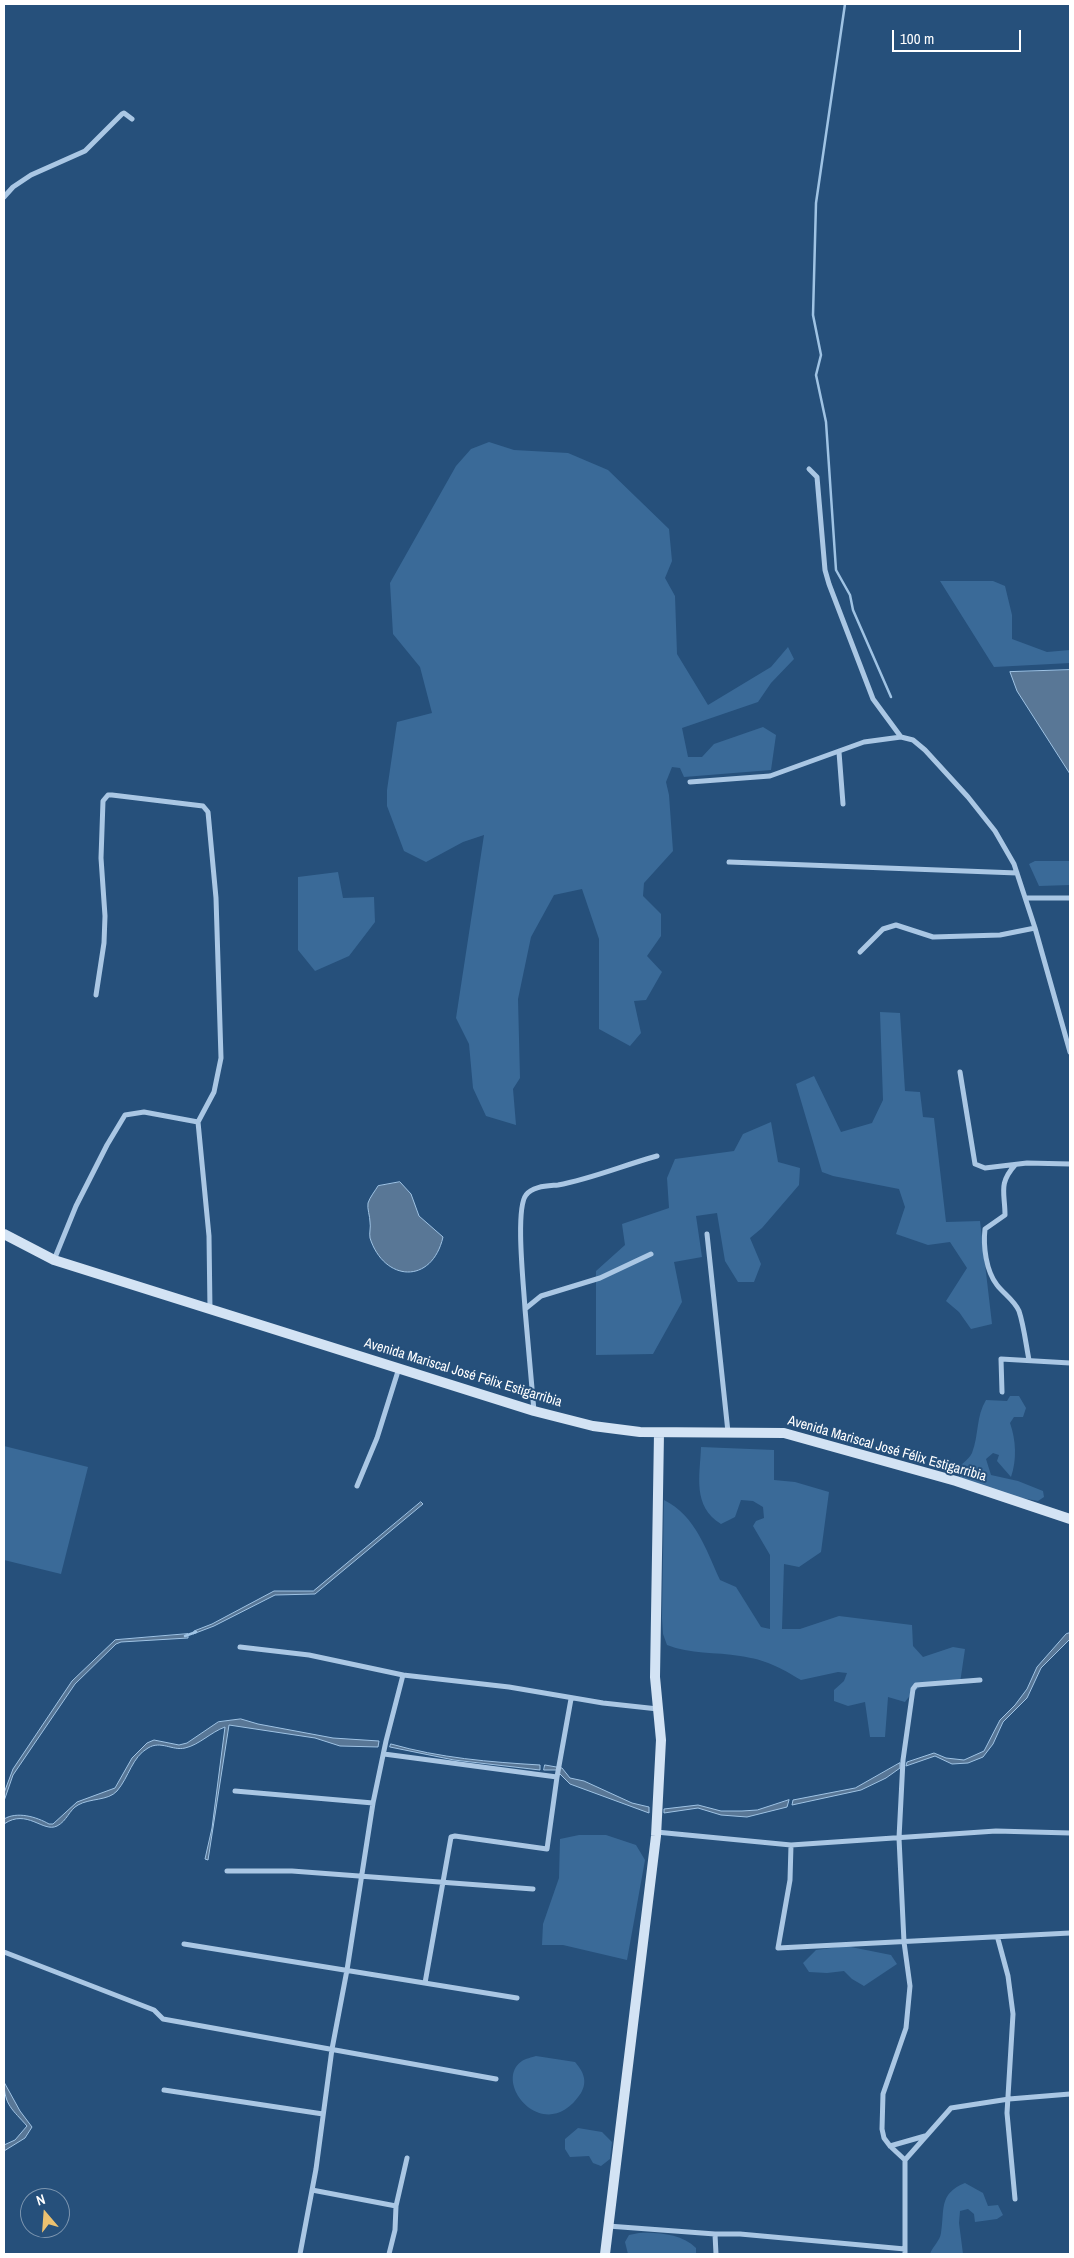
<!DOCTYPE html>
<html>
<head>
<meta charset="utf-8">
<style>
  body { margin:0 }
  #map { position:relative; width:1074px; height:2258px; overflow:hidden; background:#26507b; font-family:"Archivo Narrow",sans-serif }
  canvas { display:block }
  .frame { position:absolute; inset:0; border:5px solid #fff; pointer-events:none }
  .north { position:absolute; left:20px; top:2188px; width:50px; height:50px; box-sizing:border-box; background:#26507b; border:1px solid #7d96b0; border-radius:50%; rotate:342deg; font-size:14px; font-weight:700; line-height:20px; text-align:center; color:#fff }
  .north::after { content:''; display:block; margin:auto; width:18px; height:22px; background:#ecc170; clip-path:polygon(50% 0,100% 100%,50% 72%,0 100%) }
  .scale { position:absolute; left:892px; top:30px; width:129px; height:22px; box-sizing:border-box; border:2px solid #fff; border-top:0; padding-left:6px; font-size:15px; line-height:18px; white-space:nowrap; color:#fff; -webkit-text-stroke:4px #26507b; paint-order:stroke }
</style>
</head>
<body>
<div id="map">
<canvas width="1074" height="2258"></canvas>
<div class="frame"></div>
<div class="north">N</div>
<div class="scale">100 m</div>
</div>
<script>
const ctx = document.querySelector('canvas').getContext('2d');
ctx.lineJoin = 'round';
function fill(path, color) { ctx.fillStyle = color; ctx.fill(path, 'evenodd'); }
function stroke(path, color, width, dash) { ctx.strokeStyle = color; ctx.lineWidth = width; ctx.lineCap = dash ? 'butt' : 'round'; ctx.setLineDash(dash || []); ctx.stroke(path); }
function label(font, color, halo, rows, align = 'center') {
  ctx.font = font + ' "Archivo Narrow",sans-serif'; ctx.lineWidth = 4; ctx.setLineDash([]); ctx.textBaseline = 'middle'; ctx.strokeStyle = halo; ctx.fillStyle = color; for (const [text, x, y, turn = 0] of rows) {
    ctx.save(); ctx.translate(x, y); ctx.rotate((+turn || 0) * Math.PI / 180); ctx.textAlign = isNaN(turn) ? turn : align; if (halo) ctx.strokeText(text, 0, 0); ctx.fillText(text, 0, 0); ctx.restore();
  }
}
const green = new Path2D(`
  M 489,442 L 514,450 L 568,453 L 608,470 L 669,529 L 672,561 L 665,578 L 675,596 L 677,654 L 708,705 L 771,667 L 788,647 L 794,659 L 771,683 L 758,702 L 682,728 L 688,757 L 702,757 L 714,744 L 763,727 L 776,735 L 771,770 L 684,777 L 680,768 L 672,767 L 666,782 L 669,795 L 673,851 L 644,883 L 643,896 L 661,914 L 661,936 L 647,956 L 662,972 L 646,1000 L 634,1001 L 641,1033 L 630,1046 L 599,1029 L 599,939 L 582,889 L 554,895 L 531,937 L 518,999 L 520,1078 L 513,1089 L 516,1125 L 486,1116 L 473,1088 L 469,1044 L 456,1018 L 484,835 L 463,842 L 426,862 L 404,851 L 387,806 L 387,790 L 397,722 L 432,713 L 420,667 L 393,634 L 390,583 L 456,466 L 471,449 Z
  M 940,581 L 993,581 L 1005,586 L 1012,615 L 1012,639 L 1047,652 L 1070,650 L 1070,663 L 994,667 Z
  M 1035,861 L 1070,861 L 1070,885 L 1039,886 L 1029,864 Z
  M 338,872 L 343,898 L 374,897 L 375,922 L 349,956 L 315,971 L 298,950 L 298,877 Z
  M 880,1012 L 900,1013 L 905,1091 L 920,1092 L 923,1117 L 934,1118 L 946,1222 L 980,1221 L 992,1324 L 971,1329 L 959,1312 L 946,1301 L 967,1268 L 950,1242 L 928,1245 L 896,1234 L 905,1207 L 899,1189 L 833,1176 L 822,1172 L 796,1084 L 814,1076 L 841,1132 L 872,1123 L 883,1100 Z
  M 771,1122 L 778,1162 L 800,1168 L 799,1185 L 762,1228 L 750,1238 L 761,1264 L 754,1282 L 738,1282 L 725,1261 L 717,1213 L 696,1216 L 702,1257 L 674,1262 L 682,1302 L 653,1354 L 596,1355 L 596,1271 L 625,1245 L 622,1224 L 669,1208 L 667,1178 L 675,1159 L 734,1151 L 743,1134 Z
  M 1010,1396 L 1019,1396 L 1026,1408 L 1023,1417 L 1014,1417 L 1010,1423 C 1016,1440 1017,1460 1011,1477 L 997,1461 L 999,1455 L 993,1453 L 986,1459 L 991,1475 L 1018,1481 L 1043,1491 L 1044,1497 L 1038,1501 L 1006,1495 L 961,1478 L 957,1470 C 961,1463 968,1461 972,1453 C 979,1435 976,1416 986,1400 L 1007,1401 Z
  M 4,1446 L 88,1467 L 61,1574 L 4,1560 Z
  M 701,1447 L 774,1450 L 774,1480 L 795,1482 L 829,1492 L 821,1552 L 799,1567 L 784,1564 L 782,1629 L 800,1629 L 839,1616 L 912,1625 L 913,1646 L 923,1657 L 953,1647 L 965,1649 L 960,1683 C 933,1681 923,1679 905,1702 L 888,1697 L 885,1737 L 870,1737 L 865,1702 L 848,1706 L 834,1701 L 834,1690 L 844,1681 L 847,1673 L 838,1672 L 801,1680 C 779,1667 767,1660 740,1656 C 716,1652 690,1654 667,1645 L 663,1634 L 662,1618 L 664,1500 C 696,1516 706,1550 720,1580 L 736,1587 L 761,1627 L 770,1629 L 770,1555 L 753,1526 L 756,1521 L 764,1518 L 763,1507 L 753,1501 L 741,1500 L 735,1517 L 721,1524 C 692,1506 700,1476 701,1447 Z
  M 579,1835 L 606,1835 L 636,1845 L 645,1860 L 627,1960 L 563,1945 L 542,1945 L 543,1924 L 559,1878 L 560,1839 Z
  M 846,1946 L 891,1955 L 897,1964 L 864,1986 L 852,1979 L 844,1971 L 827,1973 L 809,1972 L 803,1963 L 816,1950 Z
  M 536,2056 L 575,2062 C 583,2071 588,2081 581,2093 C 545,2148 491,2082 522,2061 C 525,2059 532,2057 536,2056 Z
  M 578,2128 L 602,2132 L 612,2142 L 610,2159 L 601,2166 L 593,2163 L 589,2156 L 570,2157 L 565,2149 L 565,2139 Z
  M 965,2183 L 983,2193 L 988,2206 L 998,2205 L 1003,2215 L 997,2219 L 975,2222 L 974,2214 L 968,2209 L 960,2211 L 959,2223 L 963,2254 L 930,2254 C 932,2247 940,2241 941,2233 C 945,2210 938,2194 965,2183 Z
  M 639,2233 C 658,2232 682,2234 696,2248 L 696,2254 L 628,2254 L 625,2242 L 629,2235 Z`);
const water = new Path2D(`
  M 1070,670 L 1070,774 L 1017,691 L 1010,672 Z
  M 400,1182 L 411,1194 L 419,1216 L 443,1237 C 432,1285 384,1282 370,1238 C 369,1233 371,1227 370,1222 C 370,1216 367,1209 368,1203 C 370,1197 375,1191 378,1186 Z
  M 421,1502 L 423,1504 L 315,1594 L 275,1595 L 214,1626 L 193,1634 L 194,1631 L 212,1624 L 274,1591 L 313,1591 Z
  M 1070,1633 L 1070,1639 L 1041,1668 L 1027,1698 L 1003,1722 L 993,1744 L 983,1757 L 968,1763 L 952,1764 L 935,1756 L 906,1766 L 907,1762 L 934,1753 L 946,1758 L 964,1760 L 984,1751 L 1000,1720 L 1015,1705 L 1027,1689 L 1037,1667 L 1066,1634 Z
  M 188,1634 L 188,1638 L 121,1642 L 116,1644 L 75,1684 L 13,1775 L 4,1801 L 4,1793 L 13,1769 L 72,1681 L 115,1640 Z
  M 241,1719 L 258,1724 L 333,1738 L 379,1741 L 378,1747 L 340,1746 L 315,1738 L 229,1725 L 208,1860 L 205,1859 L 212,1828 L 225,1727 C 211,1732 199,1745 185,1748 C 172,1751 161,1740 148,1748 C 132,1757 129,1777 117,1791 C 108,1801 90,1798 78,1805 C 69,1810 67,1821 57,1826 C 43,1833 27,1808 4,1824 L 4,1819 C 17,1811 37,1817 49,1824 L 53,1824 L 77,1802 L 115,1788 L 132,1758 L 147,1743 L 154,1740 L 179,1745 L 187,1743 L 218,1722 Z
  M 391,1744 C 440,1758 489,1762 540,1765 L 540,1770 L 454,1760 L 390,1747 Z
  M 900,1763 L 900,1768 L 886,1778 L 861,1790 L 792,1805 L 793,1800 L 855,1788 Z
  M 545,1765 L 562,1768 L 570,1778 L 584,1781 L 632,1803 L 649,1807 L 649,1813 L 570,1784 L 556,1770 L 544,1770 Z
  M 789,1800 L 787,1807 L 747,1817 L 721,1815 L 698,1808 L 664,1813 L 664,1809 L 698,1805 L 721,1811 L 742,1811 L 757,1810 Z
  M 4,2082 L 20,2111 L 32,2127 L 25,2138 L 4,2151 L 4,2145 L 15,2140 L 27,2126 C 13,2110 4,2105 4,2082 Z`);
const stream = new Path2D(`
  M 845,4 L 816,203 L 813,315 L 821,355 L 816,375 L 826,422 L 836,570 L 850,595 L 853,610 L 891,697
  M 185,1636 L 196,1632`);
const street = new Path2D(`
  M 4,197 L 13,187 L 31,175 L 85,151 L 122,114 L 124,113 L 132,119
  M 809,469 L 817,477 L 825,570 L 829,584 L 873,699 L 901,737 L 913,740 L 925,750 L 968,797 L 995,831 L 1014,864 L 1035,928 L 1070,1052
  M 839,752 L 843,804
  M 690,782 L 770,776 L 864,742 L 901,737
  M 729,862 L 1017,873
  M 1026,898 L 1070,898
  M 860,952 L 883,929 L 896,925 L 933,937 L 1000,935 L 1035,928
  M 96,995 L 104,943 L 105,916 L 101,858 L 103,801 L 108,795 L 112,795 L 203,806 L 208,812 L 216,898 L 221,1058 L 214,1092 L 198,1122 L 209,1236 L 210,1310
  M 960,1072 L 975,1164 L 985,1168 L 1027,1163 L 1070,1164
  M 1015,1165 C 998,1184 1005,1193 1005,1215 L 985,1229 C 983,1246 986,1271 997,1285 C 1004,1294 1014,1300 1019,1311 C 1024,1326 1026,1345 1029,1360
  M 707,1234 L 728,1432
  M 54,1260 L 76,1206 L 107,1145 L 125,1115 L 144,1112 L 198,1122
  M 525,1309 C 524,1288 515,1209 526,1195 C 532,1186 548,1186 558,1185 C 591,1179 624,1165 657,1156
  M 1002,1392 L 1001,1359 L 1070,1363
  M 534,1411 L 525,1309 L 541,1296 L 600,1278 L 651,1254
  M 357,1486 L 377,1438 L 399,1368
  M 240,1647 L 309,1655 L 403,1675 L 509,1687 L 603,1703 L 658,1709
  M 384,1754 L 557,1777 L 547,1849 L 455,1836 L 451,1837 L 425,1983
  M 557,1777 L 571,1699
  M 235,1791 L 373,1803
  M 656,1832 L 791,1845 L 996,1831 L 1070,1833
  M 791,1845 L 790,1880 L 778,1948 L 1070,1933
  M 227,1871 L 292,1871 L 533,1889
  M 998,1939 L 1008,1976 L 1013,2014 L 1007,2113 L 1015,2199
  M 184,1944 L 517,1998
  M 4,1952 L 154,2010 L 163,2019 L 496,2079
  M 164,2090 L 323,2114
  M 890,2146 L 925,2136
  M 905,2160 L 890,2146 L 884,2138 L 882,2129 L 883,2094 L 906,2028 L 910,1986 L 904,1942 L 899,1838 L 903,1760 L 913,1689 L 916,1685 L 980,1680
  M 312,2190 L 396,2206
  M 608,2226 L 715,2234 L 740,2234 L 905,2249
  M 715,2234 L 716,2254
  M 300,2254 L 316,2169 L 332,2049 L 347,1970 L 373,1803 L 386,1741 L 403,1675
  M 389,2254 L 395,2230 L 396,2206 L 407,2158
  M 905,2254 L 905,2160 L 951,2108 L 1009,2099 L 1070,2094`);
const secondary = new Path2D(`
  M 4,1234 L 54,1260 L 534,1411 L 593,1426 L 640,1432 L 784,1433 L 956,1481 L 1070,1519
  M 605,2254 L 656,1836 L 661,1740 L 655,1677 L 659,1433`);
const streetNames = [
  ["Avenida Mariscal José Félix Estigarribia",463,1373,17],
  ["Avenida Mariscal José Félix Estigarribia",887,1449,16]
];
fill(green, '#3a6a98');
fill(water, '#597796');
stroke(water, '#9fc3e4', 1);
stroke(stream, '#9fc3e4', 2.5);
stroke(street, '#aac7e4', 5);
stroke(secondary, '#d3e3f4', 10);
label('14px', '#fff', '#26507b', streetNames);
</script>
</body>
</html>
